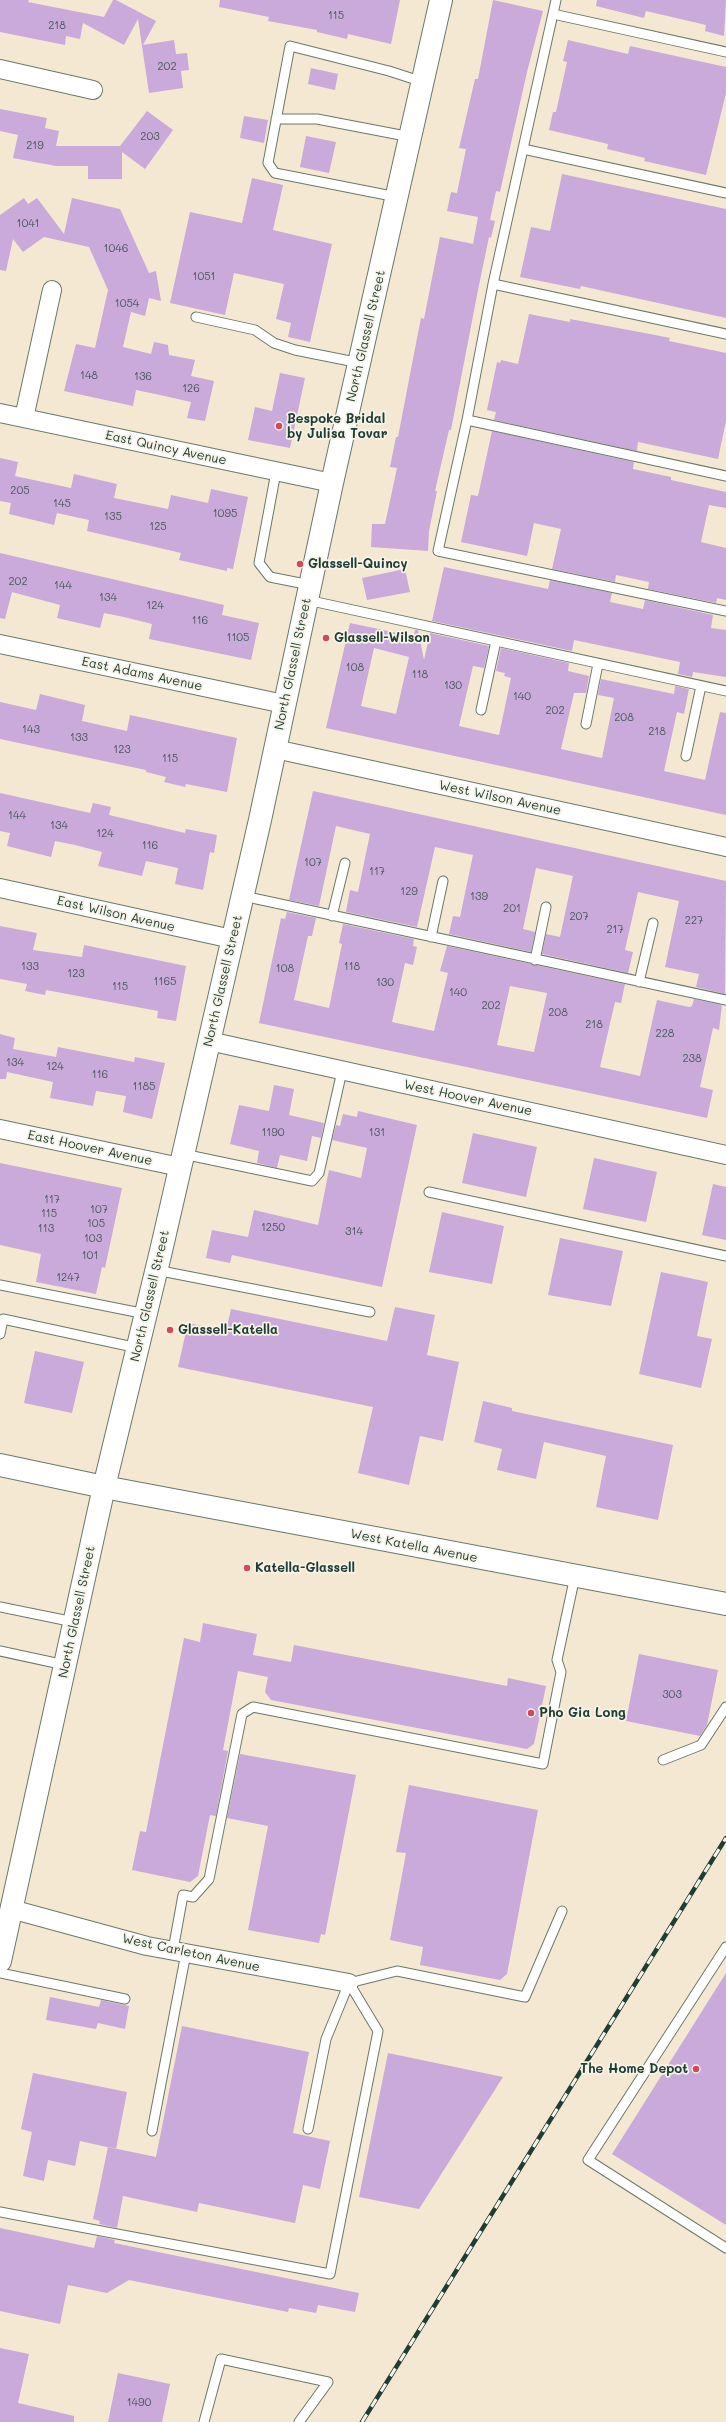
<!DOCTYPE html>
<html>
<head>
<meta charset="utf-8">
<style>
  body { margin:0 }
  canvas { display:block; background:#f4e8d2 }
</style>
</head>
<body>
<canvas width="726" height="2422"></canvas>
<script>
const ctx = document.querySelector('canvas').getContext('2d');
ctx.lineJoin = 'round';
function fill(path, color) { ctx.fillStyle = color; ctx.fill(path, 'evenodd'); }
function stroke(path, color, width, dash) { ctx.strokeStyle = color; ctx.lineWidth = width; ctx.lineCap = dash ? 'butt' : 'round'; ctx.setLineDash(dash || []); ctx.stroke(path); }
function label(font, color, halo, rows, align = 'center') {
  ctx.font = font + ' Mali,sans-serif'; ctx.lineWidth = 3.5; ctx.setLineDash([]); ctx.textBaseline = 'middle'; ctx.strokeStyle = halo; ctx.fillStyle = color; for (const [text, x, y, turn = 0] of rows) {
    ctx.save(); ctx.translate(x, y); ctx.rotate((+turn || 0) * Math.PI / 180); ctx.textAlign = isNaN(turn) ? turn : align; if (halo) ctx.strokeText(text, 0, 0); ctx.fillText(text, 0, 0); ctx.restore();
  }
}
const building = new Path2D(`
  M 0,0 L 29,0 L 28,2 L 104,17 L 113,0 L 116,0 L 156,21 L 143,45 L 174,40 L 176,54 L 187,53 L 189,70 L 181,71 L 183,88 L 149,93 L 138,19 L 124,45 L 83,23 L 80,39 L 66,36 L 65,45 L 0,32 Z
  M 220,0 L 400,0 L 391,44 L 348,34 L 347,39 L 317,32 L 317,30 L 268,21 L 269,17 L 219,7 Z
  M 493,0 L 543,11 L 527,72 L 500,192 L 496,191 L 490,220 L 495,221 L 491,238 L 489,237 L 478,290 L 451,430 L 449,430 L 435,491 L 437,491 L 429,531 L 428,551 L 371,547 L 372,524 L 385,524 L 397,468 L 390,467 L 396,437 L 398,437 L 417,338 L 421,318 L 424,319 L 440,237 L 473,244 L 478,217 L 447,211 L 451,192 L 457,193 L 466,149 L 459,148 L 475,79 L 478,79 Z
  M 597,0 L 726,0 L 724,36 L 705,31 L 706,25 L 646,11 L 644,18 L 596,6 Z
  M 568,40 L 628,54 L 630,46 L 726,67 L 726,93 L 706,175 L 644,161 L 645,158 L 607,149 L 608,144 L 549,130 L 553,112 L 556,112 L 567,62 L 563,61 Z
  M 311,68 L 338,74 L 335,90 L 308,84 Z
  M 0,109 L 47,118 L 45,128 L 59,131 L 56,146 L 120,146 L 147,111 L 173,130 L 145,169 L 122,152 L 122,179 L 88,179 L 88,166 L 56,166 L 13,158 L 18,135 L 0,131 Z
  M 244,116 L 268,120 L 264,143 L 240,138 Z
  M 306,136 L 336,142 L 329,173 L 300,167 Z
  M 562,174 L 726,209 L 726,318 L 581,286 L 580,289 L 520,277 L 531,227 L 550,231 Z
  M 252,178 L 283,185 L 273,230 L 332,244 L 310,342 L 288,337 L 291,323 L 276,319 L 284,284 L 234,273 L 225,315 L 170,303 L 190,212 L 242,223 Z
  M 24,198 L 28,204 L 37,198 L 64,234 L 72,198 L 120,209 L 149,273 L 156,271 L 161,301 L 149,298 L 145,316 L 131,312 L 123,347 L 151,354 L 154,342 L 168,345 L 169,355 L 195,360 L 191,376 L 214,381 L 205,421 L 187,418 L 191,402 L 160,395 L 136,390 L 133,406 L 64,391 L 76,344 L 95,348 L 108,290 L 89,247 L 44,237 L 23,252 L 13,239 L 6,271 L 0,270 L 0,215 Z
  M 529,314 L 570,322 L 570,319 L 650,334 L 670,338 L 669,341 L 726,353 L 726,421 L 718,459 L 638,442 L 637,451 L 494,420 L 496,412 L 487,410 L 497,362 L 500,363 L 501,360 L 518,364 Z
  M 280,373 L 305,378 L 290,448 L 248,440 L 255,407 L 272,411 Z
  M 492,431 L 634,462 L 633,469 L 671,477 L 671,480 L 726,492 L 726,508 L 709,505 L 701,542 L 726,548 L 726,600 L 717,598 L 716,603 L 648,589 L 649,582 L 616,575 L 615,582 L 552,569 L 561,529 L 534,523 L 527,556 L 461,542 L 471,495 L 478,496 Z
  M 0,458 L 18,462 L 15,476 L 71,488 L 74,474 L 117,484 L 114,498 L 168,509 L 171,495 L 208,503 L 211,489 L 248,497 L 233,569 L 227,568 L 227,571 L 179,560 L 181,553 L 87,531 L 89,520 L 57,513 L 54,525 L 9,514 L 11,503 L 0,501 Z
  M 0,553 L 224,605 L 222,615 L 259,623 L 251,660 L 149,639 L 152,624 L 124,617 L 104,613 L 100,628 L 57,618 L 60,605 L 12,592 L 5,619 L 0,618 Z
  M 444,567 L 548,589 L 550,580 L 612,593 L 610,602 L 643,609 L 645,600 L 713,615 L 711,628 L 726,630 L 726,677 L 693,672 L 692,677 L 678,674 L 680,662 L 574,640 L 572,651 L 432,621 Z
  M 405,569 L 410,592 L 367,600 L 362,578 Z
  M 350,623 L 402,634 L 414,635 L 415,630 L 418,630 L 424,660 L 430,633 L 489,646 L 484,668 L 473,666 L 459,726 L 499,735 L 511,678 L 504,676 L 505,673 L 496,671 L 501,648 L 569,663 L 568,671 L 589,676 L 586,693 L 574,693 L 561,749 L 602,758 L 614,698 L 598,695 L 601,679 L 674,694 L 675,686 L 689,689 L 684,714 L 677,712 L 664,771 L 705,780 L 720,712 L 726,713 L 726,815 L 326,728 ZM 374,648 L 409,657 L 396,714 L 361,706 Z
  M 40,694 L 85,705 L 82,721 L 127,731 L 130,715 L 237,738 L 227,792 L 186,784 L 185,787 L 164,782 L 166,777 L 146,772 L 146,770 L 0,739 L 0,702 L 36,710 Z
  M 313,791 L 726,881 L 725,994 L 696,987 L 699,974 L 665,967 L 679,901 L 638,892 L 625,950 L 633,952 L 628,973 L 542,954 L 546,934 L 560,937 L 573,876 L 536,868 L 523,929 L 535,932 L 531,952 L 449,934 L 453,916 L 460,917 L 473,855 L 435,847 L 417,927 L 346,912 L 350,890 L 358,892 L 370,834 L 336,826 L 319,906 L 289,900 Z
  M 0,793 L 90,813 L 93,803 L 111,807 L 109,815 L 185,833 L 186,829 L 217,835 L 214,853 L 210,852 L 203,890 L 175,884 L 178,868 L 146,861 L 142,876 L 98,866 L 102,852 L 75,845 L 55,841 L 51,857 L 7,846 L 10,833 L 0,831 Z
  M 287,912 L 316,918 L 312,936 L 308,936 L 294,1000 L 329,1008 L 342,944 L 339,943 L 343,924 L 414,939 L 413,946 L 417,947 L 413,965 L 405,963 L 392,1022 L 434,1031 L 448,973 L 440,971 L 447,946 L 625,984 L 621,1003 L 615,1002 L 600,1067 L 640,1076 L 657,1000 L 689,1007 L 692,1006 L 694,999 L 722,1005 L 719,1030 L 713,1028 L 700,1087 L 713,1090 L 707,1118 L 259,1023 L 281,918 L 285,919 ZM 510,986 L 547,993 L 534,1052 L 497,1045 Z
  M 0,926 L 37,933 L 33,950 L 82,957 L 84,945 L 186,966 L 176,1021 L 157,1018 L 158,1011 L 46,990 L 45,995 L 25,991 L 27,984 L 0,979 Z
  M 0,1034 L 15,1038 L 13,1049 L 56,1057 L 58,1047 L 134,1062 L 135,1057 L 165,1063 L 152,1119 L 123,1112 L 126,1096 L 96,1091 L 93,1106 L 50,1098 L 53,1082 L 7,1072 L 6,1079 L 0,1079 Z
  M 274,1085 L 294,1089 L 289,1115 L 324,1123 L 321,1138 L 312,1136 L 307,1161 L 280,1155 L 277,1168 L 257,1163 L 259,1151 L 230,1144 L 239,1105 L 269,1111 Z
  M 358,1111 L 417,1125 L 382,1287 L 232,1255 L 230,1263 L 206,1258 L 212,1230 L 248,1237 L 254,1210 L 318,1225 L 329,1170 L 361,1178 L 367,1148 L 332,1140 L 336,1125 L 340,1126 L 343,1114 L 357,1117 Z
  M 473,1133 L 537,1147 L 526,1197 L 462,1183 Z
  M 594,1158 L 657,1172 L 646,1222 L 583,1209 Z
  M 0,1163 L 122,1188 L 105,1268 L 102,1267 L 96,1294 L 36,1282 L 41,1254 L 0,1245 Z
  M 713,1184 L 726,1187 L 726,1240 L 702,1235 Z
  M 442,1212 L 504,1226 L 492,1284 L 429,1272 Z
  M 560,1238 L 623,1251 L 611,1306 L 548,1295 Z
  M 661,1272 L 708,1282 L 697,1336 L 712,1339 L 701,1388 L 639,1374 Z
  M 395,1307 L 435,1315 L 427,1355 L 459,1362 L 443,1441 L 420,1436 L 409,1485 L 358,1473 L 373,1407 L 178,1367 L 188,1323 L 226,1331 L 231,1309 L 387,1341 Z
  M 35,1351 L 84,1362 L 72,1413 L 24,1403 Z
  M 483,1401 L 512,1408 L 512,1411 L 673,1445 L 658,1520 L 596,1507 L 606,1456 L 544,1442 L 536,1479 L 497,1470 L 502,1449 L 474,1442 Z
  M 203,1623 L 257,1634 L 253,1655 L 291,1662 L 294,1645 L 507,1686 L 508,1678 L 546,1686 L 534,1744 L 527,1749 L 271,1700 L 265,1692 L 268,1677 L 238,1671 L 223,1750 L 228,1751 L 216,1816 L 210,1815 L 198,1876 L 190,1882 L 132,1870 L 140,1831 L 146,1832 L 184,1638 L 200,1642 Z
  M 639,1654 L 718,1670 L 707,1725 L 700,1736 L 626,1721 Z
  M 240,1754 L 356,1775 L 325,1935 L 321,1934 L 319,1943 L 248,1930 L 268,1826 L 227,1818 Z
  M 409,1785 L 538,1810 L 507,1974 L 500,1980 L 420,1965 L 423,1947 L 390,1940 L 406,1853 L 396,1852 Z
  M 726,1973 L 726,2225 L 612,2154 Z
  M 50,1997 L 99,2007 L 101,2000 L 129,2006 L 125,2029 L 98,2023 L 96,2029 L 46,2020 Z
  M 182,2026 L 309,2052 L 293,2133 L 330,2141 L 320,2189 L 303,2185 L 295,2223 L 199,2203 L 197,2212 L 123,2196 L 117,2228 L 99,2224 L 100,2221 L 93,2219 L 108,2147 L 156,2157 Z
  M 388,2053 L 503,2077 L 419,2209 L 359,2197 Z
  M 33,2073 L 127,2092 L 116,2149 L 80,2141 L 75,2166 L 48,2160 L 44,2181 L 23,2176 L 32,2132 L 21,2129 Z
  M 0,2228 L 94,2248 L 97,2236 L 115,2240 L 114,2243 L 359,2293 L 355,2312 L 318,2305 L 316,2313 L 289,2308 L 288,2312 L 129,2280 L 107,2293 L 68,2285 L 60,2324 L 0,2311 Z
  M 0,2348 L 29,2354 L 18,2403 L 74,2416 L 74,2422 L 0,2422 Z
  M 118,2373 L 170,2384 L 162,2422 L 108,2422 Z`);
const lane = new Path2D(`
  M 556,0 L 493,284 L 467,420 L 438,551 L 726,611
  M 553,14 L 726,52
  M 276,119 L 317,119 L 411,137
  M 523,149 L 726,193
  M 397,197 L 275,173 L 268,163 L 290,46 L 389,71 L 423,82
  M 493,284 L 726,334
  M 196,317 L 255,330 L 274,343 L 295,350 L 360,363
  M 467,420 L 726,476
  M 276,472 L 259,563 L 270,577 L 310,585
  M 307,600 L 726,691
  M 481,710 L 496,641
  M 586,724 L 598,664
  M 686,756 L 701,686
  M 243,896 L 726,1000
  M 332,916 L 345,863
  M 431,937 L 443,881
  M 535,960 L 546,907
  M 639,982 L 653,923
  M 183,1154 L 312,1181 L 319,1173 L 342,1071
  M 429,1192 L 726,1256
  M 156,1270 L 370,1312
  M 0,1285 L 146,1314
  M 0,1334 L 3,1319 L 138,1348
  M 0,1607 L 74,1622
  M 0,1651 L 65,1665
  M 663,1760 L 701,1745 L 726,1707
  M 726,1947 L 588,2160 L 726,2248
  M 173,1950 L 183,1895 L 193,1897 L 209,1879 L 242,1714 L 253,1707 L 543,1764 L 561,1672 L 557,1660 L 575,1576
  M 0,1973 L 125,1999
  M 349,1983 L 397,1971 L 525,1997 L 562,1911
  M 308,2129 L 326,2039 L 349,1983
  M 152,2131 L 186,1953
  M 0,2212 L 330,2274 L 378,2031 L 349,1983
  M 204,2422 L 221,2359 L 328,2382 L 299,2422`);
const street = new Path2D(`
  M 0,69 L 93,90
  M 0,413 L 332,483
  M 24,418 L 52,290
  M 0,644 L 284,704
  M 275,749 L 726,847
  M 0,888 L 232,939
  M 209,1041 L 726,1155
  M 0,1129 L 180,1167
  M 11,1909 L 147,1946 L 349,1983`);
const secondary = new Path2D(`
  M 0,1961 L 104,1487 L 161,1251 L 260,820 L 332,483 L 441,0`);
const primary = new Path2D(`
  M 0,1465 L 104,1487 L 726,1604`);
const rail = new Path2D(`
  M 362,2422 L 726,1838`);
const markers = [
  [279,426,4,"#d1495b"],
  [300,564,4,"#d1495b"],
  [326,638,4,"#d1495b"],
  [170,1330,4,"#d1495b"],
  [247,1568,4,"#d1495b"],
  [531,1713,4,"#d1495b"],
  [696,2069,4,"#d1495b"]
];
const numberNames = [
  ["115",336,16],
  ["218",57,26],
  ["202",167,67],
  ["203",150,137],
  ["219",35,146],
  ["1041",28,224],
  ["1046",116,249],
  ["1051",204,277],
  ["1054",127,304],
  ["148",89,376],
  ["136",143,377],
  ["126",191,389],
  ["205",20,491],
  ["145",62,504],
  ["1095",225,514],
  ["135",113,517],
  ["125",158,527],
  ["202",18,582],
  ["144",63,586],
  ["134",108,598],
  ["124",155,606],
  ["116",200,621],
  ["1105",238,638],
  ["108",355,668],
  ["118",420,675],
  ["130",453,686],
  ["140",522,697],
  ["202",555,711],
  ["208",624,718],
  ["143",31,730],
  ["218",657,732],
  ["133",79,738],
  ["123",122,750],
  ["115",170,759],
  ["144",17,816],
  ["134",59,826],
  ["124",105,834],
  ["116",150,846],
  ["107",313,863],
  ["117",377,872],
  ["129",409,892],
  ["139",479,897],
  ["201",512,909],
  ["207",579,917],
  ["227",694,921],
  ["217",615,930],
  ["133",30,967],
  ["118",352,967],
  ["108",285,969],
  ["123",76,974],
  ["1165",165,982],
  ["130",385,983],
  ["115",120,987],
  ["140",458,993],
  ["202",491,1006],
  ["208",558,1013],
  ["218",594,1025],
  ["228",665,1034],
  ["238",692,1059],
  ["134",15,1063],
  ["124",55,1067],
  ["116",100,1075],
  ["1185",144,1087],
  ["1190",273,1133],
  ["131",377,1133],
  ["117",52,1200],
  ["107",99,1210],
  ["115",49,1214],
  ["105",96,1224],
  ["1250",273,1228],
  ["113",46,1229],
  ["314",354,1232],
  ["103",93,1239],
  ["101",90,1256],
  ["1247",68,1278],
  ["303",672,1695],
  ["1490",139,2403]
];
const streetNames = [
  ["North Glassell Street",366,336,-77],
  ["East Quincy Avenue",166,448,12],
  ["North Glassell Street",293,664,-78],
  ["East Adams Avenue",142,674,12],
  ["West Wilson Avenue",500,798,12],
  ["East Wilson Avenue",116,914,13],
  ["North Glassell Street",223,981,-77],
  ["West Hoover Avenue",468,1098,12],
  ["East Hoover Avenue",90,1148,12],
  ["North Glassell Street",150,1296,-77],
  ["West Katella Avenue",414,1546,11],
  ["North Glassell Street",77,1612,-78],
  ["West Carleton Avenue",191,1953,12]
];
const poiNames = [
  ["Bespoke Bridal",287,419],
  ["by Julisa Tovar",287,434],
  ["Glassell-Quincy",308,564],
  ["Glassell-Wilson",334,638],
  ["Glassell-Katella",178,1330],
  ["Katella-Glassell",255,1568],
  ["Pho Gia Long",539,1713],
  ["The Home Depot",688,2069,"right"]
];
fill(building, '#c9aada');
stroke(lane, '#6a796b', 11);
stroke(street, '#6a796b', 20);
stroke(secondary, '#6a796b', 24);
stroke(primary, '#6a796b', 24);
stroke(lane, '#fff', 9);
stroke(street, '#fff', 18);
stroke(secondary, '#fff', 22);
stroke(primary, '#fff', 22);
stroke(rail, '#1f3d34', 4.5);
stroke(rail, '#f7f3e8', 3, [9]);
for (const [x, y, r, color] of markers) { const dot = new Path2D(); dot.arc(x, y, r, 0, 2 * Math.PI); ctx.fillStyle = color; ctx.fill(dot); stroke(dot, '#f7f3e8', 1.5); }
label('11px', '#4a585e', null, numberNames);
label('13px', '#1f3d34', '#f7f3e8', streetNames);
label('bold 13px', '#1f3d34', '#f7f3e8', poiNames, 'left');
</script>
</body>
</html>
